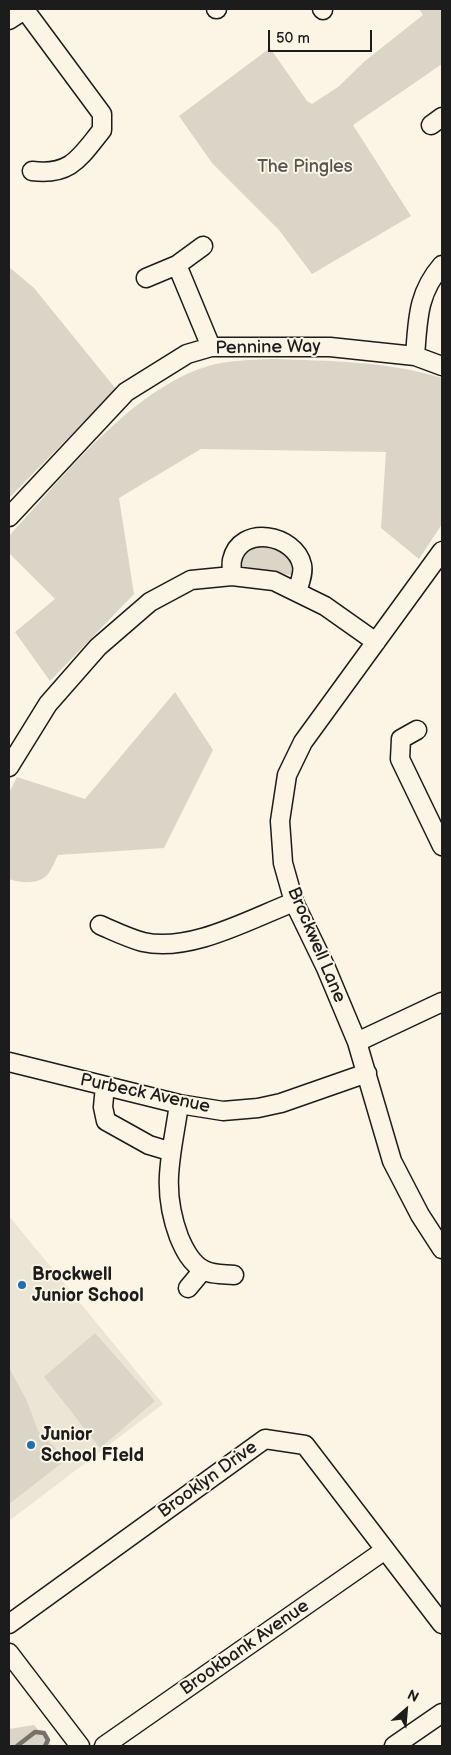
<!DOCTYPE html>
<html>
<head>
<meta charset="utf-8">
<style>
  body { margin:0 }
  #map { position:relative; width:451px; height:1755px; overflow:hidden; background:#fcf5e5; font-family:"Balsamiq Sans",sans-serif }
  canvas { display:block }
  .frame { position:absolute; inset:0; border:10px solid #1c1c1c; pointer-events:none }
  .north { position:absolute; left:381px; top:1685px; width:50px; height:50px; -webkit-text-stroke:4px #fcf5e5; paint-order:stroke; rotate:27deg; font-size:14px; font-weight:700; line-height:20px; text-align:center; color:#1c1c1c }
  .north::after { content:''; display:block; margin:auto; width:18px; height:22px; background:#1c1c1c; clip-path:polygon(50% 0,100% 100%,50% 72%,0 100%) }
  .scale { position:absolute; left:268px; top:30px; width:104px; height:22px; box-sizing:border-box; border:2px solid #1c1c1c; border-top:0; padding-left:6px; font-size:15px; line-height:18px; white-space:nowrap; color:#1c1c1c; -webkit-text-stroke:4px #fcf5e5; paint-order:stroke }
</style>
</head>
<body>
<div id="map">
<canvas width="451" height="1755"></canvas>
<div class="frame"></div>
<div class="north">N</div>
<div class="scale">50 m</div>
</div>
<script>
const ctx = document.querySelector('canvas').getContext('2d');
ctx.lineJoin = 'round';
function fill(path, color) { ctx.fillStyle = color; ctx.fill(path, 'evenodd'); }
function stroke(path, color, width, dash) { ctx.strokeStyle = color; ctx.lineWidth = width; ctx.lineCap = dash ? 'butt' : 'round'; ctx.setLineDash(dash || []); ctx.stroke(path); }
function label(font, color, halo, rows, align = 'center') {
  ctx.font = font + ' "Balsamiq Sans",sans-serif'; ctx.lineWidth = 4; ctx.setLineDash([]); ctx.textBaseline = 'middle'; ctx.strokeStyle = halo; ctx.fillStyle = color; for (const [text, x, y, turn = 0] of rows) {
    ctx.save(); ctx.translate(x, y); ctx.rotate((+turn || 0) * Math.PI / 180); ctx.textAlign = isNaN(turn) ? turn : align; if (halo) ctx.strokeText(text, 0, 0); ctx.fillText(text, 0, 0); ctx.restore();
  }
}
const built = new Path2D(`
  M 9,1216 L 163,1404 L 9,1521 Z`);
const green = new Path2D(`
  M 419,9 L 442,9 L 442,64 L 353,125 L 411,216 L 312,274 L 279,230 L 212,163 L 179,116 L 270,48 L 307,101 L 312,104 L 338,87 L 365,61 L 423,15 Z
  M 9,267 L 34,288 L 116,389 L 9,498 Z
  M 272,359 C 330,361 387,361 442,378 L 442,524 L 419,559 L 381,528 L 386,452 L 201,449 L 119,498 L 134,594 L 50,681 L 15,632 L 55,599 L 9,553 L 9,536 C 63,478 130,390 208,366 C 228,360 251,360 272,359 Z
  M 265,542 L 293,555 L 295,576 L 242,566 L 238,562 L 246,548 Z
  M 175,692 L 213,750 L 164,848 L 58,855 C 55,861 52,869 48,874 C 40,885 20,883 9,879 L 9,793 L 17,777 L 85,799 Z
  M 95,1333 L 155,1401 L 100,1448 L 44,1377 Z
  M 9,1368 L 26,1399 L 38,1431 L 67,1459 L 9,1504 Z
  M 34,1725 L 52,1746 L 9,1746 L 9,1729 Z`);
const stream = new Path2D(`
  M 17,1746 L 35,1732 L 44,1733 L 48,1740 L 45,1746`);
const minor = new Path2D(`
  M 216,9 L 217,9
  M 322,9 L 323,10
  M 25,10 L 102,114 L 102,130 C 80,157 71,176 32,171
  M 9,20 L 26,9
  M 431,125 L 442,117
  M 177,265 L 211,347
  M 146,278 L 177,265 L 203,246
  M 415,356 C 418,320 417,294 442,265
  M 9,517 L 126,392 L 187,354 L 211,347 L 330,347 L 415,356 L 442,366
  M 442,551 L 303,742 L 287,775 L 280,821 L 283,863 L 294,902 L 326,968 L 357,1042 L 392,1161 L 420,1215 L 442,1249
  M 232,576 C 232,571 231,565 232,560 C 240,524 295,534 302,565 C 304,574 299,584 297,592
  M 417,730 L 401,739 L 400,759 L 442,846
  M 9,767 L 48,704 L 98,647 L 150,602 L 191,580 L 232,576 L 274,581 L 325,606 L 376,642
  M 100,925 C 114,931 128,938 143,942 C 190,953 250,919 294,902
  M 357,1042 L 442,1002
  M 9,1062 L 179,1104 L 223,1111 L 258,1108 L 281,1103 L 367,1073
  M 105,1086 L 103,1107 L 106,1121 L 149,1145 L 169,1151
  M 179,1104 C 172,1155 160,1186 179,1237 C 184,1249 191,1264 204,1270 C 212,1275 225,1274 234,1275
  M 188,1288 L 203,1270
  M 9,1624 L 265,1439 L 305,1445 L 442,1624
  M 9,1653 L 80,1746
  M 104,1746 L 385,1550
  M 394,1746 L 442,1713`);
const markers = [
  [22,1285,5,"#1f6fb2"],
  [31,1445,5,"#1f6fb2"]
];
const parkNames = [
  ["The Pingles",305,167]
];
const streetNames = [
  ["Pennine Way",268,348,-1],
  ["Brockwell Lane",316,945,67],
  ["Purbeck Avenue",145,1094,12],
  ["Brooklyn Drive",208,1480,-36],
  ["Brookbank Avenue",245,1648,-35]
];
const poiNames = [
  ["Brockwell",32,1275],
  ["Junior School",32,1296],
  ["Junior",41,1435],
  ["School FIeld",41,1456]
];
fill(built, '#ebe5d6');
fill(green, '#dbd5c8');
stroke(stream, '#75726c', 4.5);
stroke(minor, '#1c1c1c', 21);
stroke(minor, '#fcf5e5', 18);
for (const [x, y, r, color] of markers) { const dot = new Path2D(); dot.arc(x, y, r, 0, 2 * Math.PI); ctx.fillStyle = color; ctx.fill(dot); stroke(dot, '#fcf5e5', 2); }
label('18px', '#555450', '#fcf5e5', parkNames);
label('18px', '#1c1c1c', '#fcf5e5', streetNames);
label('bold 18px', '#1c1c1c', '#fcf5e5', poiNames, 'left');
</script>
</body>
</html>
